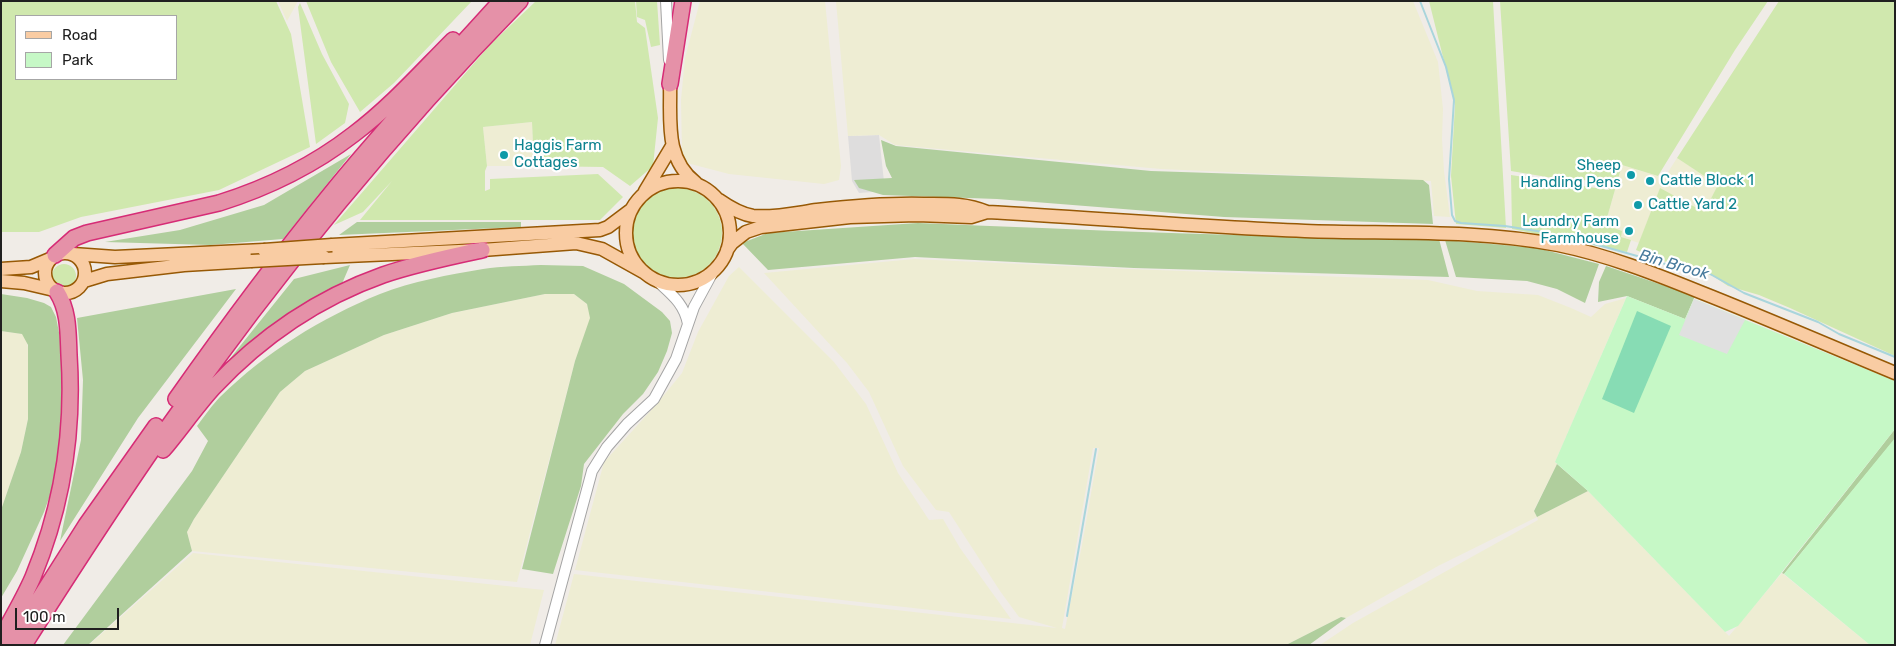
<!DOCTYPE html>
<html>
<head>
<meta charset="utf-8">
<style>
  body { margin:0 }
  #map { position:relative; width:1896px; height:646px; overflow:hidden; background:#f0ece7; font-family:Rubik,sans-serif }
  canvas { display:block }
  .frame { position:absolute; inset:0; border:2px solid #202020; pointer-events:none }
  .legend { position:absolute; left:15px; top:15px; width:162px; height:65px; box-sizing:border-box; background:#fff; border:1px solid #a6a6a6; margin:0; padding:6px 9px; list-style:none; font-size:15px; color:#202020 }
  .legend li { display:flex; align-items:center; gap:10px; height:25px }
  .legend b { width:25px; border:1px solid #a6a6a6 }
  .scale { position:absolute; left:15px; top:608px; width:104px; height:22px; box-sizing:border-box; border:2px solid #202020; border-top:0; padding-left:6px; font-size:15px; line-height:18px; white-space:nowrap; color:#202020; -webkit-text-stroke:4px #fff; paint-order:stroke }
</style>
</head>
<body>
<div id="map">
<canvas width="1896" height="646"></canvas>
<div class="frame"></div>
<ul class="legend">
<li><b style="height:6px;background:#f9cca3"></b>Road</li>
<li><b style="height:14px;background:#c6f8c6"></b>Park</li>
</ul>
<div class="scale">100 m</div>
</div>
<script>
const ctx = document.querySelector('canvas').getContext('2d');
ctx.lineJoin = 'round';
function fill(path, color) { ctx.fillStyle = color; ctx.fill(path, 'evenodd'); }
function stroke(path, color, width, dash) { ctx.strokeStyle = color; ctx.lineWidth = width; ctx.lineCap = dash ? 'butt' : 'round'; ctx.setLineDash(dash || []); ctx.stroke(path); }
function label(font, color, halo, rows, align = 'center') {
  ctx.font = font + ' Rubik,sans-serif'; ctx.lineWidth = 4.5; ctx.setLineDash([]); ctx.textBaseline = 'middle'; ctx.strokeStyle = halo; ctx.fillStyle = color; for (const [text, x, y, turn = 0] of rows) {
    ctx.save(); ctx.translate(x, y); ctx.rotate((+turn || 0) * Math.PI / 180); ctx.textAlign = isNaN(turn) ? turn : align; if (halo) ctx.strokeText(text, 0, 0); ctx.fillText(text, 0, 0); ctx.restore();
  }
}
const residential = new Path2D(`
  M 879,135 L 885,191 L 859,193 L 852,181 L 848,136 Z`);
const farmland = new Path2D(`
  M 278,1 L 298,1 L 287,21 Z
  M 700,1 L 825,1 L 841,166 L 839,180 L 824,184 L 729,174 L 687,163 L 682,152 L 681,100 L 685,58 Z
  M 836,1 L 1413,1 L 1438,62 L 1443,109 L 1442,139 L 1444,171 L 1450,217 L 1434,216 L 1431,181 L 1161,169 L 895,145 L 879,135 L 848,136 Z
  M 532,122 L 534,166 L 487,166 L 483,127 Z
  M 1677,158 L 1719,185 L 1703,213 L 1660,189 L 1639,243 L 1621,237 L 1605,225 L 1622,165 L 1658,176 L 1663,180 Z
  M 914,259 L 1129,269 L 1428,280 L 1477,291 L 1538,295 L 1571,308 L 1591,317 L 1605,304 L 1626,298 L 1555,462 L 1557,464 L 1534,510 L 1537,517 L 1588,491 L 1729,636 L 1782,573 L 1870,645 L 1320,645 L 1353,623 L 1538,520 L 1537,517 L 1438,566 L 1346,618 L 1341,617 L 1286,645 L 555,645 L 574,574 L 1057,628 L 1019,617 L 1000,591 L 949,512 L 936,510 L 903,466 L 869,392 L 847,363 L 764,273 ZM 1093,448 L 1099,448 L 1082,545 L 1065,629 L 1062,628 Z
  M 739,267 L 834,362 L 866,404 L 898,473 L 929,520 L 943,519 L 960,548 L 1011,619 L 575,570 L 604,462 L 655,406 L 682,373 L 698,332 L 729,276 Z
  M 545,294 L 574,294 L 587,304 L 591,318 L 575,361 L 517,582 L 192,551 L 187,532 L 194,519 L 280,392 L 305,371 L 384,335 L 452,313 Z
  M 1,331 L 23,334 L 26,339 L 29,352 L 29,398 L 28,419 L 21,452 L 1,510 Z
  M 193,553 L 544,590 L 530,645 L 89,645 Z`);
const grass = new Path2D(`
  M 1,1 L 276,1 L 291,34 L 310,147 L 219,190 L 81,217 L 39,232 L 1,232 ZM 16,16 L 176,16 L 176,79 L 16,79 Z
  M 306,1 L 472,1 L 394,83 L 360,112 L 331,62 Z
  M 536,1 L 635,1 L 637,22 L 645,28 L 658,118 L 653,166 L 630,186 L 603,167 L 534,166 L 532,122 L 483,127 L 487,166 L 485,171 L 485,191 L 490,189 L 490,179 L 598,174 L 623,197 L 600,220 L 360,220 L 392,181 L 363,212 L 334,225 L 489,46 Z
  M 636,1 L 657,1 L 660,45 L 651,47 L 645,20 L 637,17 Z
  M 1429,1 L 1493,1 L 1506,228 L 1456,224 L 1451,176 L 1455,105 Z
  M 1500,1 L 1768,1 L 1735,50 L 1658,176 L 1622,165 L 1605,225 L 1622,231 L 1621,237 L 1631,240 L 1627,252 L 1512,229 L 1511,175 L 1609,190 L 1607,184 L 1583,180 L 1582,182 L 1577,182 L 1511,171 Z
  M 1779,1 L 1895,1 L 1895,356 L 1790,308 L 1759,295 L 1728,286 L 1713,276 L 1657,259 L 1636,250 L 1660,188 L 1704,212 L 1718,185 L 1677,158 Z
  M 300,3 L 322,54 L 349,104 L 345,123 L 316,144 L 298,7 Z
  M632 233a45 45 0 1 1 90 0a45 45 0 1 1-90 0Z
  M52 276a12 12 0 1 1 24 0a12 12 0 1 1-24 0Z`);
const forest = new Path2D(`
  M 881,140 L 896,146 L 1151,171 L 1423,180 L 1429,185 L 1433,224 L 1224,217 L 997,199 L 883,195 L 859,188 L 854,180 L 892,178 L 886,166 Z
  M 351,154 L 283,239 L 210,245 L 105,242 L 180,230 L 264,205 Z
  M 357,222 L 521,222 L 521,227 L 339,235 Z
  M 918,223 C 1092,230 1265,238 1439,239 L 1449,277 L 1134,268 L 915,257 L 768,270 L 742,243 L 768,233 Z
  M 1445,240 L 1537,248 L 1599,264 L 1585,303 L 1557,289 L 1527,281 L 1456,277 Z
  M 350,265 L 341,286 L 220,371 L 294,279 Z
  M 541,265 L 583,266 L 624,284 L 662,312 L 670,321 L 672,333 L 667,351 L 658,372 L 643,394 L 623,414 L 584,464 L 581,486 L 553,574 L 522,569 L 575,361 L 590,318 L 587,304 L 574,294 L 545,294 L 452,313 L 384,335 L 305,371 L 280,392 L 194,519 L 187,532 L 192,551 L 88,645 L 63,645 L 192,471 L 208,441 L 197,426 C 204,417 212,405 220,397 C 266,352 321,318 380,294 C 412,281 449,275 483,269 C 502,266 522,266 541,265 Z
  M 1606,266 L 1695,296 L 1685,319 L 1627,296 L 1598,302 L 1599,282 Z
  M 236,289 L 138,418 L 60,541 L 81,440 L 83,380 L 77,318 Z
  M 1,294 L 27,298 L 44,303 L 51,307 L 56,317 L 61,343 L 64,412 L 54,484 L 44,512 L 17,571 L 1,598 L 1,510 L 21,452 L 28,419 L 28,345 L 22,334 L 1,331 Z
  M 1895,429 L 1895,439 L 1784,574 L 1782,573 Z
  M 1557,464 L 1588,491 L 1537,517 L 1534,511 Z
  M 1341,617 L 1346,618 L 1309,645 L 1286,645 Z`);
const park = new Path2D(`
  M 1627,296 L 1685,319 L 1694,299 L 1895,381 L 1895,429 L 1774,582 L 1738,626 L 1725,632 L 1588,491 L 1555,462 Z
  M 1895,438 L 1895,645 L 1870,645 L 1784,574 Z`);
const pitch = new Path2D(`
  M 1637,311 L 1671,326 L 1634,413 L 1602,399 Z`);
const parking = new Path2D(`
  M 1694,299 L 1745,320 L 1727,354 L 1679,335 Z`);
const stream = new Path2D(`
  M 1420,1 L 1446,67 L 1454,100 L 1449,179 L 1452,215 L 1455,221 L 1461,223 L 1505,226 L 1543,232 L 1591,243 L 1669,265 L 1687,266 L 1703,270 L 1744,293 L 1818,322 L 1839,334 L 1895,357
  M 1067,616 L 1096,449`);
const minor = new Path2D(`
  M 666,1 L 669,60
  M 656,280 C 671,294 684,303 688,324
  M 545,645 L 592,471 L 607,447 L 627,424 L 654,399 L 676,359 L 694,307 L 713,272`);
const major = new Path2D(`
  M 670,84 C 671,120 664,158 696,183
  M626 233a52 52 0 1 1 104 0a52 52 0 1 1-104 0Z
  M 645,191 L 672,146
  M 719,200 C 729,207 740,214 753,216 C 774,218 796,213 817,210 C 853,206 888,203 924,204 C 946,204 966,203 987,212 C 1093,218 1199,227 1305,231 C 1389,234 1475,229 1558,245 C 1607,255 1653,273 1700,292 C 1766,318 1830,346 1895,373
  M 332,245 L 600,230 L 608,227 L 632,209
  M 727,250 L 732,243 L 746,232 L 761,227 L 850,217 L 917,215 L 971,217 L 987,212
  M45 273a20 20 0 1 1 40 0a20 20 0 1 1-40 0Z
  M 73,254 L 115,257 L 264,250
  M 324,257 L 482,250 L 576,243 L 602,249 L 645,273
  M 1,269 L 31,267 L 50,259
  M 1,281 L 24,283 L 54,290
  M 84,281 L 107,274 L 184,265 L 251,261`);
const highway = new Path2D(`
  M 670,84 L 683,1
  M 55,255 L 74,238 L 87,233 L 219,203 C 267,188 314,165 354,134 C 390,107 421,72 453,40
  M 176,399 C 226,328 278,258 333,191 C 386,126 444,64 501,1
  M 163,450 C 180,430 195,408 213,388 C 260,338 318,298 383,275 C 415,264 449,257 482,250
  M 1,638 C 12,618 24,598 33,577 C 62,507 74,431 69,355 C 68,333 69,311 57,292
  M 10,645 L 86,525 L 156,426
  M 24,645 C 71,571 118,498 168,427 C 274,276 391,133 520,1`);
const majorBridge = new Path2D(`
  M 264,250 L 332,245
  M 251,261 L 324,257`);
const markers = [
  [504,155,5,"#0f9aa8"],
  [1631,175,5,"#0f9aa8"],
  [1650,181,5,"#0f9aa8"],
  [1638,205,5,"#0f9aa8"],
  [1629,231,5,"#0f9aa8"]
];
const cultureNames = [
  ["Haggis Farm",514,146],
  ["Cottages",514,163],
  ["Sheep",1621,166,"right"],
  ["Handling Pens",1621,183,"right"],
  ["Cattle Block 1",1660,181],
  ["Cattle Yard 2",1648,205],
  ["Laundry Farm",1619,222,"right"],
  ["Farmhouse",1619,239,"right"]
];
const waterNames = [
  ["Bin Brook",1674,265,16]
];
fill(residential, '#dedddd');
fill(farmland, '#eeedd3');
fill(grass, '#d0e8ae');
fill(forest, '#b0ce9d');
fill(park, '#c6f8c6');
fill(pitch, '#87dcb4');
fill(parking, '#e0e0e0');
stroke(stream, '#a9d5dc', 2);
stroke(minor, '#a4a4a4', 12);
stroke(major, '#975905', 15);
stroke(highway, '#d62c76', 18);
stroke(minor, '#fff', 10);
stroke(major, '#f9cca3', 12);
stroke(highway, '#e591a8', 15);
stroke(majorBridge, '#975905', 15, []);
stroke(majorBridge, '#f9cca3', 12);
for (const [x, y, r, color] of markers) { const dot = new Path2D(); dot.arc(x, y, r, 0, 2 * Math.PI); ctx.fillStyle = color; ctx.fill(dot); stroke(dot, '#fff', 2); }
label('15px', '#0d838f', '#fff', cultureNames, 'left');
label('italic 16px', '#487b9d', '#fff', waterNames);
</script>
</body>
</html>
